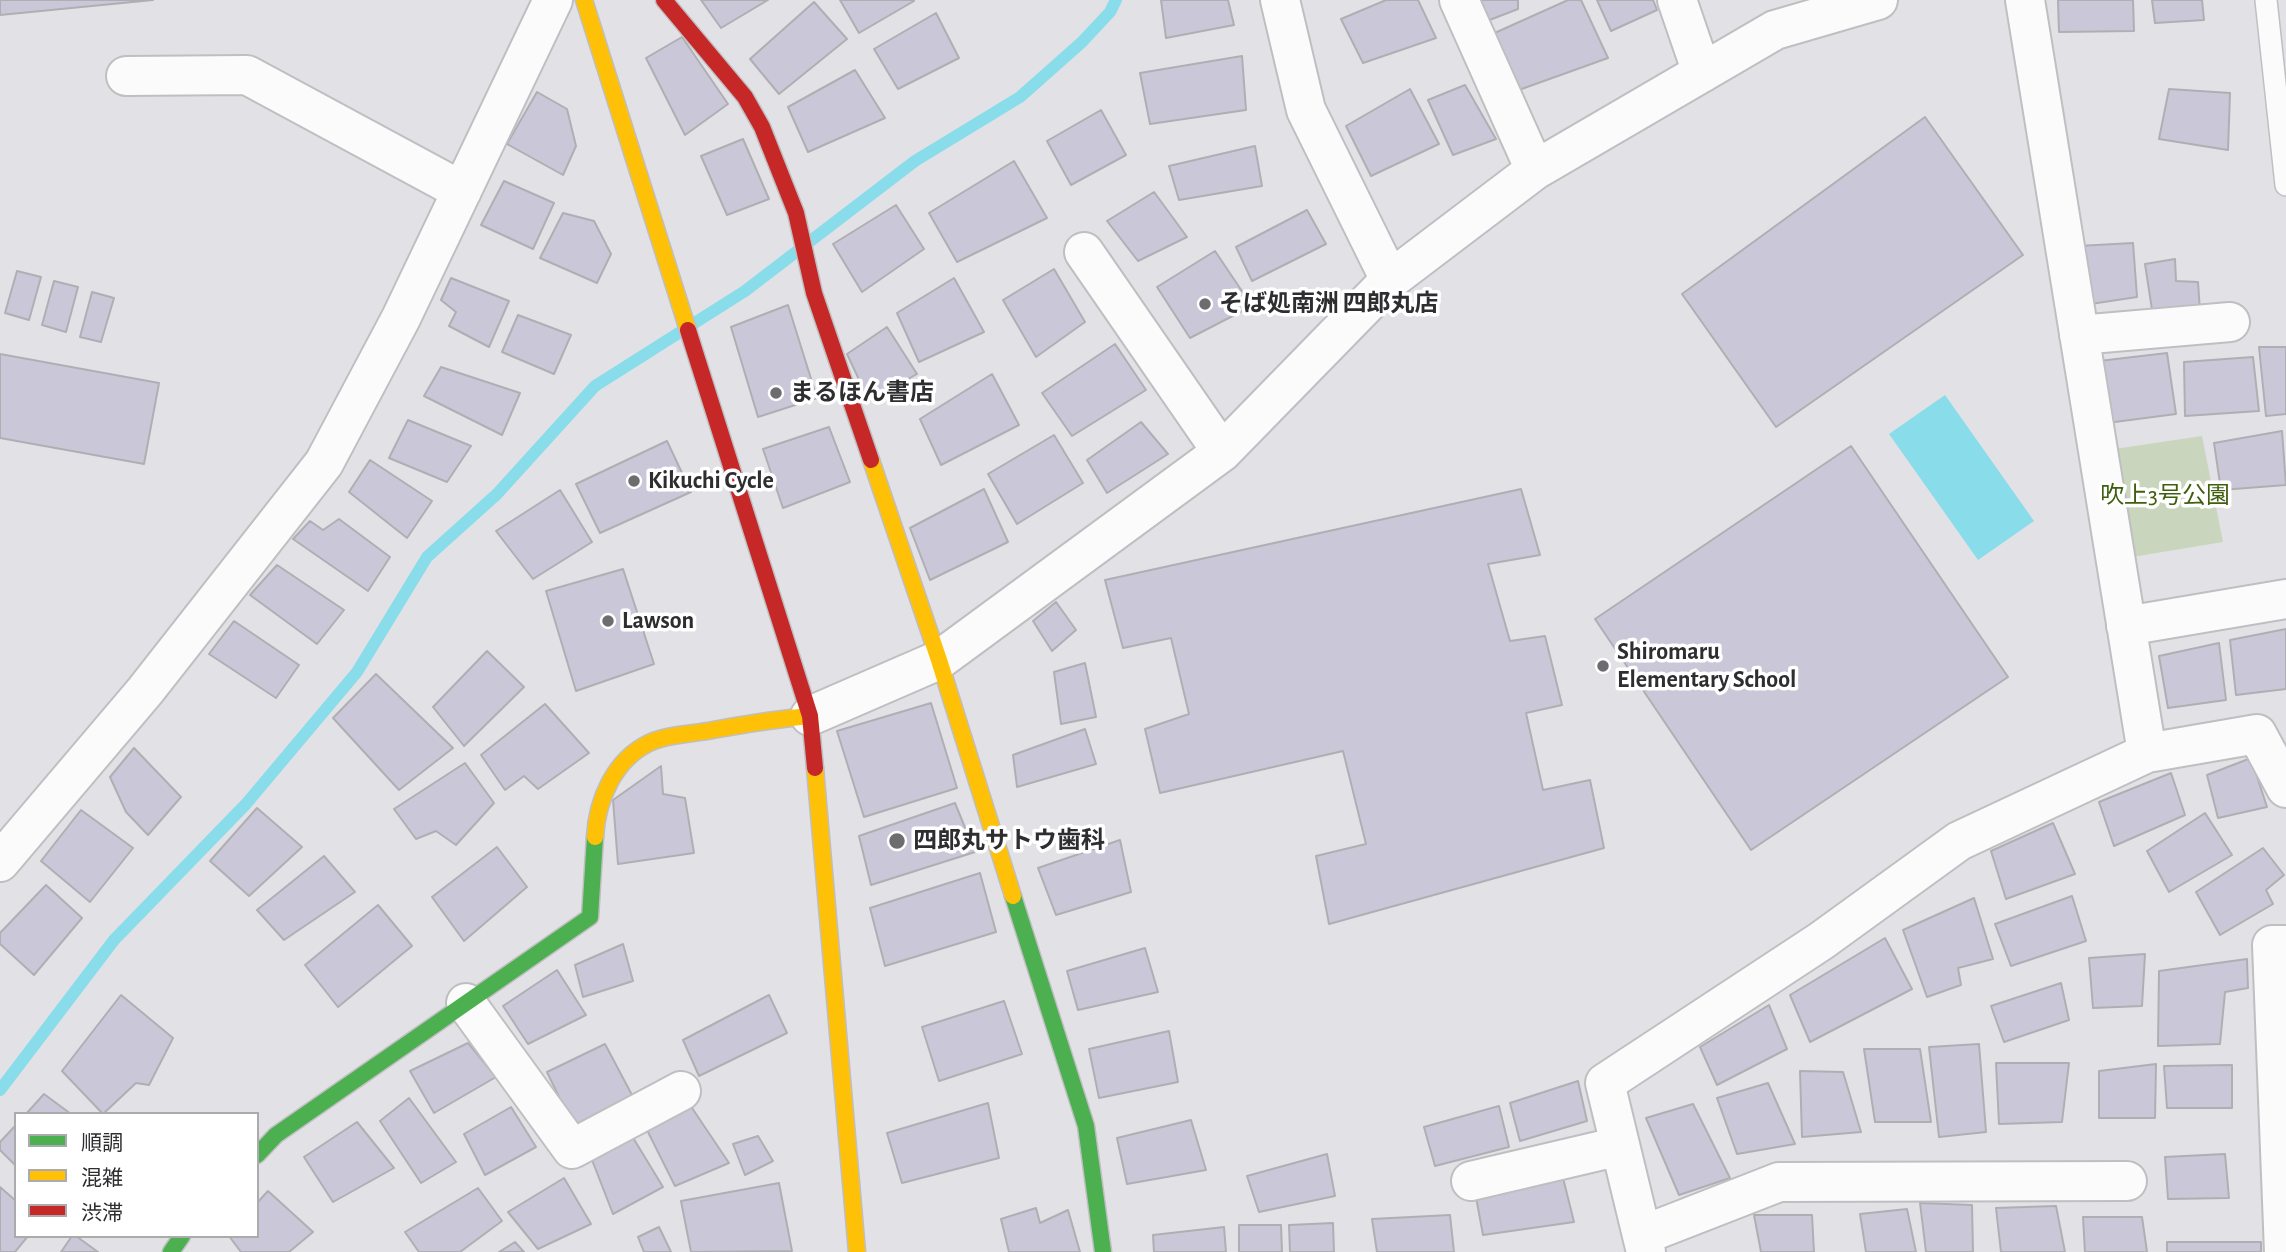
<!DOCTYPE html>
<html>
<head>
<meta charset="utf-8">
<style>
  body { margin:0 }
  #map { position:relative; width:2286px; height:1252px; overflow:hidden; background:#e2e2e6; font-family:"Alegreya Sans","Noto Sans JP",sans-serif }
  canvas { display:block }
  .legend { position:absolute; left:14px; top:1112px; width:245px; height:126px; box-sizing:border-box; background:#fff; border:2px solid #ababad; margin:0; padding:9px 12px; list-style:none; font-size:21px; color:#2e2e31 }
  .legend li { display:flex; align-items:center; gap:14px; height:35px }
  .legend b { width:35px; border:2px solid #ababad }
</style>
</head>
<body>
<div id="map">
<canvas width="2286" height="1252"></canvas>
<ul class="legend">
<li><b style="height:9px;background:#4caf50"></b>順調</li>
<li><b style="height:9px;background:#ffc107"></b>混雑</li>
<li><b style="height:9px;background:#c62828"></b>渋滞</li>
</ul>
</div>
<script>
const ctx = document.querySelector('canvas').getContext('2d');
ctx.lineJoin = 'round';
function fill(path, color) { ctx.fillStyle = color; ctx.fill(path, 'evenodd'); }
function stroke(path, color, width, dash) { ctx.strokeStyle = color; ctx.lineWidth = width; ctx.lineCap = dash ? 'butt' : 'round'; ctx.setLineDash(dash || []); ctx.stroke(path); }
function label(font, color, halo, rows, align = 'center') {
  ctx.font = font + ' "Alegreya Sans","Noto Sans JP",sans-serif'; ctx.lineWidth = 7; ctx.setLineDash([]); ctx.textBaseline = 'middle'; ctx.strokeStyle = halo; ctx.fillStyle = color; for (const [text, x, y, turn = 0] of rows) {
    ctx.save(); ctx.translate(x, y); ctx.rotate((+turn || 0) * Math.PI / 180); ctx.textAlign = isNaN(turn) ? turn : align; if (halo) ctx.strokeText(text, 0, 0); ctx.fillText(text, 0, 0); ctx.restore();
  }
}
const green = new Path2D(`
  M 2202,436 L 2223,542 L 2126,558 L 2108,450 Z`);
const water = new Path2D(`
  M 1945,395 L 2034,521 L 1978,560 L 1889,434 Z`);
const stream = new Path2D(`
  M 0,1090 L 114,940 L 246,804 L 357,672 L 427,557 L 497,494 L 595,386 L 745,291 L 915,161 L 1020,97 L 1082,42 L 1110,12 L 1116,0`);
const building = new Path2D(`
  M 0,0 L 153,0 L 0,15 Z
  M 701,0 L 768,0 L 721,28 Z
  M 840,0 L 913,0 L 914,1 L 859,33 Z
  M 1161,0 L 1228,0 L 1234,25 L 1166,38 Z
  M 1386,0 L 1418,0 L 1436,38 L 1363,63 L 1341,19 Z
  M 1477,0 L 1518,0 L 1518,9 L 1487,21 Z
  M 1568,0 L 1581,0 L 1608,58 L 1516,91 L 1488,36 Z
  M 1597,0 L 1653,0 L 1657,10 L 1611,31 Z
  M 2058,0 L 2133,0 L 2134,31 L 2059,32 Z
  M 2152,0 L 2202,0 L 2204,20 L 2155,23 Z
  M 814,2 L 847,39 L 779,94 L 750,59 Z
  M 936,13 L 959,58 L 898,89 L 874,49 Z
  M 682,37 L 728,104 L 685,135 L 646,58 Z
  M 1242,56 L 1246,110 L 1150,124 L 1140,73 Z
  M 855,70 L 885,118 L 808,152 L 788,107 Z
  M 1465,85 L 1496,139 L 1453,155 L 1428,100 Z
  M 1410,89 L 1439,144 L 1371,176 L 1346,126 Z
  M 2169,89 L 2230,93 L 2228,150 L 2159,139 Z
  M 537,92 L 567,109 L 576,146 L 563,175 L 507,144 Z
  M 1101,110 L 1126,155 L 1071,185 L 1047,141 Z
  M 1925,117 L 2023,255 L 1776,427 L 1682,294 Z
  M 743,139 L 769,199 L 727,215 L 701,156 Z
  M 1255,146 L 1262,186 L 1179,200 L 1169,166 Z
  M 1014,161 L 1047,218 L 957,262 L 929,213 Z
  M 504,181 L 554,203 L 533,249 L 481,225 Z
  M 1154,192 L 1187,237 L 1138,261 L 1107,221 Z
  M 896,205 L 924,249 L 862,292 L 833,244 Z
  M 1307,210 L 1326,244 L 1252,281 L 1236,247 Z
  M 563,213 L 594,221 L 611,254 L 597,283 L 540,258 Z
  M 2133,243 L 2137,297 L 2084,305 L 2078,246 Z
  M 1215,251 L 1252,306 L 1190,338 L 1157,287 Z
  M 2175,259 L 2176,281 L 2198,282 L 2200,311 L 2153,316 L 2145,264 Z
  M 1054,269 L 1085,322 L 1036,357 L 1003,300 Z
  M 17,271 L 41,277 L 29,320 L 5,313 Z
  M 451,278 L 509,301 L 489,347 L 449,326 L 456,312 L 441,300 Z
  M 954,278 L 984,332 L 919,362 L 897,313 Z
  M 54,281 L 78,287 L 66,332 L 42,325 Z
  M 92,292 L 114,298 L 101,342 L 80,337 Z
  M 788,305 L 817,398 L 758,417 L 731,327 Z
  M 518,315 L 571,335 L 554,374 L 502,352 Z
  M 887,327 L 917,374 L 869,401 L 847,354 Z
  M 1115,344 L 1146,390 L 1072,436 L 1042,393 Z
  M 2259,347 L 2286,347 L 2286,414 L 2266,416 Z
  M 2167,353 L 2176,414 L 2107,423 L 2099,361 Z
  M 0,354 L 159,383 L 144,464 L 0,438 Z
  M 2253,357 L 2259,411 L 2185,416 L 2184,362 Z
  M 441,367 L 520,393 L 502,435 L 424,396 Z
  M 992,374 L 1019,425 L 941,465 L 920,419 Z
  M 408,420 L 471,446 L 447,482 L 389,458 Z
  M 1141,422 L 1168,454 L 1107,493 L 1087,460 Z
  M 829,427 L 850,482 L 783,508 L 763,449 Z
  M 2282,431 L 2286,485 L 2221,490 L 2214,443 Z
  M 1054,435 L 1083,483 L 1017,524 L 988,474 Z
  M 667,441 L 691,492 L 600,533 L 576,484 Z
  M 1851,446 L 2008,677 L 1751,850 L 1595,619 Z
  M 370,460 L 432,501 L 407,538 L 349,492 Z
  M 984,489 L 1008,542 L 930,580 L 910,528 Z
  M 1521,489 L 1540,555 L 1488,564 L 1510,641 L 1545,636 L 1562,705 L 1526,713 L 1543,790 L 1590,780 L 1604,848 L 1329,924 L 1316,856 L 1366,844 L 1343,751 L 1160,793 L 1145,729 L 1189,714 L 1171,638 L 1123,648 L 1105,580 Z
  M 560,490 L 592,542 L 533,579 L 496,531 Z
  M 339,519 L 390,557 L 368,591 L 293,539 L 310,521 L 323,530 Z
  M 277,565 L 344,610 L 317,644 L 250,595 Z
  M 623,569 L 654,664 L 576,691 L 546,591 Z
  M 1056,602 L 1076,630 L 1052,651 L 1033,621 Z
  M 234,621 L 299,665 L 276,698 L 209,654 Z
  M 2286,629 L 2286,689 L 2236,695 L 2230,640 Z
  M 2219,643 L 2226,700 L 2168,708 L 2159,656 Z
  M 487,651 L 524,687 L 464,746 L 433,707 Z
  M 1085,663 L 1096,717 L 1061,724 L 1054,672 Z
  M 376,674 L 453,748 L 399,790 L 333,718 Z
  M 931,703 L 957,788 L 864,817 L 837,731 Z
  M 545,704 L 589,753 L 538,789 L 524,776 L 505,790 L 481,755 Z
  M 1085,729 L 1096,764 L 1017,787 L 1013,755 Z
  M 134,748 L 181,797 L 148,835 L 126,812 L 110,777 Z
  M 2251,758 L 2267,807 L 2218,818 L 2207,775 Z
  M 465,763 L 494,803 L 456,845 L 436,831 L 416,839 L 394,809 Z
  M 661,766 L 663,794 L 685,798 L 694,853 L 618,864 L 613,800 Z
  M 2171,773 L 2185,815 L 2114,846 L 2099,802 Z
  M 955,803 L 975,852 L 871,885 L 859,836 Z
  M 257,808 L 302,847 L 249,896 L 210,861 Z
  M 81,810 L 133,848 L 90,902 L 41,861 Z
  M 2205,813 L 2232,855 L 2169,892 L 2147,851 Z
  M 2053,823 L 2075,874 L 2006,899 L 1991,851 Z
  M 1120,840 L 1131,892 L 1056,915 L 1038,868 Z
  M 497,847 L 527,887 L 464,941 L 432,897 Z
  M 2263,848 L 2284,875 L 2266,890 L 2273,904 L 2220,935 L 2196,892 Z
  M 324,856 L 355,892 L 284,940 L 257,910 Z
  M 980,873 L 996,932 L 885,966 L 870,908 Z
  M 46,885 L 82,918 L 34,975 L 0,944 L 0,933 Z
  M 2072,896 L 2086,941 L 2011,966 L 1995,924 Z
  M 1974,898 L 1993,959 L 1958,968 L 1961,985 L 1927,997 L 1903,930 Z
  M 378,905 L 412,946 L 338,1007 L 305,965 Z
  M 1885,938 L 1912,989 L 1810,1042 L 1790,995 Z
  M 623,944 L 633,981 L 583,997 L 575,965 Z
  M 1145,948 L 1158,992 L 1078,1010 L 1067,971 Z
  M 2145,954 L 2142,1006 L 2093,1008 L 2089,958 Z
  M 2247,959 L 2248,988 L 2225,992 L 2220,1044 L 2158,1046 L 2159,971 Z
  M 557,970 L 586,1015 L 528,1044 L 503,1006 Z
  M 2061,983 L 2069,1020 L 2004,1042 L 1991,1006 Z
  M 121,995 L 173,1038 L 149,1085 L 136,1083 L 103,1114 L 62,1071 Z
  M 769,995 L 787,1033 L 699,1076 L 683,1040 Z
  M 1004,1001 L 1022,1054 L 939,1081 L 922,1027 Z
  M 1769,1005 L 1787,1049 L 1717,1085 L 1700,1047 Z
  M 1169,1031 L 1178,1082 L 1099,1098 L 1089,1049 Z
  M 468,1043 L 496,1077 L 434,1113 L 410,1071 Z
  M 605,1044 L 632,1095 L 573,1126 L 547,1072 Z
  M 1979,1044 L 1986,1132 L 1939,1137 L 1929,1047 Z
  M 1864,1049 L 1920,1049 L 1931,1122 L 1875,1122 Z
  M 1996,1063 L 2069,1063 L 2062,1122 L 1999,1124 Z
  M 2156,1064 L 2155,1118 L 2099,1118 L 2099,1071 Z
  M 2232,1065 L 2232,1108 L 2167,1108 L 2164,1066 Z
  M 1800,1071 L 1843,1072 L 1861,1132 L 1802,1137 Z
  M 1578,1081 L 1587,1121 L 1520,1141 L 1510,1103 Z
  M 1768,1083 L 1795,1144 L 1737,1154 L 1717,1098 Z
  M 44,1094 L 71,1114 L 26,1114 Z
  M 409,1098 L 456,1162 L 421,1183 L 380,1121 Z
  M 988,1103 L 999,1158 L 902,1183 L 887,1133 Z
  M 1693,1104 L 1730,1178 L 1679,1195 L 1646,1118 Z
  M 690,1105 L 729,1163 L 675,1186 L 645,1126 Z
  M 1499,1106 L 1509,1147 L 1435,1166 L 1424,1127 Z
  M 511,1107 L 536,1147 L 485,1175 L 464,1134 Z
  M 1191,1120 L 1206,1170 L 1127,1184 L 1117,1138 Z
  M 357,1122 L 394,1168 L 333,1202 L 304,1157 Z
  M 16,1125 L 16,1166 L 0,1150 L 0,1142 Z
  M 632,1136 L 663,1187 L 613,1214 L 592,1160 Z
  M 758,1136 L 773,1161 L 745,1175 L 733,1144 Z
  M 1327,1154 L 1335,1196 L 1259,1212 L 1247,1176 Z
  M 2225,1154 L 2229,1198 L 2168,1199 L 2165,1157 Z
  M 564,1178 L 591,1224 L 538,1249 L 508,1212 Z
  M 1563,1178 L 1574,1222 L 1483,1235 L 1476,1197 Z
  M 779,1183 L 792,1251 L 691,1252 L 681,1201 Z
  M 0,1187 L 16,1201 L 16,1236 L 28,1236 L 15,1252 L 0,1252 Z
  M 478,1188 L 502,1221 L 460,1252 L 419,1252 L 405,1232 Z
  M 268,1191 L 313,1232 L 289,1252 L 241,1252 L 229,1236 L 257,1236 L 257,1203 Z
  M 1920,1203 L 1972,1205 L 1973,1252 L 1926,1252 Z
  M 2056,1206 L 2065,1252 L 2001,1252 L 1996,1208 Z
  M 1036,1208 L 1040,1223 L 1068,1210 L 1080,1252 L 1009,1252 L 1001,1219 Z
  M 1907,1209 L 1916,1252 L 1866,1252 L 1860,1214 Z
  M 1450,1215 L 1454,1252 L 1377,1252 L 1372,1219 Z
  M 1754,1215 L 1812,1215 L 1814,1252 L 1761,1252 Z
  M 2083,1217 L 2142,1217 L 2147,1252 L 2085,1252 Z
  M 1333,1223 L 1334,1252 L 1290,1252 L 1289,1225 Z
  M 1239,1225 L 1281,1225 L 1282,1252 L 1239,1252 Z
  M 659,1227 L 671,1252 L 644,1252 L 638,1237 Z
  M 1224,1227 L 1226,1252 L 1154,1252 L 1153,1235 Z
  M 72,1236 L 76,1236 L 98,1252 L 61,1252 Z
  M 515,1242 L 524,1252 L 499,1252 Z
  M 2167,1242 L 2261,1242 L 2261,1252 L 2167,1252 Z`);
const lane = new Path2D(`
  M 2266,0 L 2286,185`);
const street = new Path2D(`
  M 1280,0 L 1306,110 L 1390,280
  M 1459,0 L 1535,170
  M 1677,0 L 1702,73
  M 2025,0 L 2147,753
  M 126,76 L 247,75 L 462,191
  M 1084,252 L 1222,452
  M 2079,335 L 2230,322
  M 2126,626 L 2286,599
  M 810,716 L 939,660 L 1222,452 L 1390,280 L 1535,170 L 1775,30 L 1878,0
  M 0,862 L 145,691 L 324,463 L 401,318 L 553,0
  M 466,1003 L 572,1149 L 681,1091
  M 1471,1181 L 1620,1146
  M 1643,1235 L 1779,1182 L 2127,1181
  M 1646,1252 L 1605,1083 L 1821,941 L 1959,841 L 2147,753 L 2257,734 L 2286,788
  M 2284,1252 L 2272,945 L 2286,945`);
const fast = new Path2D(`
  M 1013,896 L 1086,1126 L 1103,1252
  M 257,1155 L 276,1135 L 590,917 L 595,837
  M 171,1252 L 182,1236`);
const slow = new Path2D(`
  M 584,0 L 688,330
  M 871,460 L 939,660 L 1013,896
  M 815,768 L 857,1252
  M 595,837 C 597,800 614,760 649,743 C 667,734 694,734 713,730 C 746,724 777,719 810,716`);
const jam = new Path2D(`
  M 664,0 L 745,97 L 762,127 L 796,213 L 814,293 L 871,460
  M 688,330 L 810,716 L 815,768`);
const markers = [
  [1205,304,7,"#6d6d70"],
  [776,393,7,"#6d6d70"],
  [634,481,7,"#6d6d70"],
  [608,621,7,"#6d6d70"],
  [1603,666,7,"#6d6d70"],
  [897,841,9,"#6d6d70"]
];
const poiNames = [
  ["そば処南洲 四郎丸店",1219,304],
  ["まるほん書店",790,393],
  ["Kikuchi Cycle",648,481],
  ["Lawson",622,621],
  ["Shiromaru",1617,652],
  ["Elementary School",1617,680],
  ["四郎丸サトウ歯科",913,841]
];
const parkNames = [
  ["吹上3号公園",2165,496]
];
fill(green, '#c9d6bd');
fill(water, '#89dcea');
stroke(stream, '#89dcea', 12);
fill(building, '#cac8d8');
stroke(building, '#afafb3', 2);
stroke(lane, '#bfbfc2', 24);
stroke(street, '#bfbfc2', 42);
stroke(fast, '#bfbfc2', 19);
stroke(slow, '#bfbfc2', 19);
stroke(jam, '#bfbfc2', 19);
stroke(lane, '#fbfbfb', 21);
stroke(street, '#fbfbfb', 38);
stroke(fast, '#4caf50', 16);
stroke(slow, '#ffc107', 16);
stroke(jam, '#c62828', 16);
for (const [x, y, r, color] of markers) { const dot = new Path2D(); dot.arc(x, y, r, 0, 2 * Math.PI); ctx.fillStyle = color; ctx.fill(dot); stroke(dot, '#fff', 2.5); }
label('bold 24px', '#2e2e31', '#fff', poiNames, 'left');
label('24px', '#3f5f0f', '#fff', parkNames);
</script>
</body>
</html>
